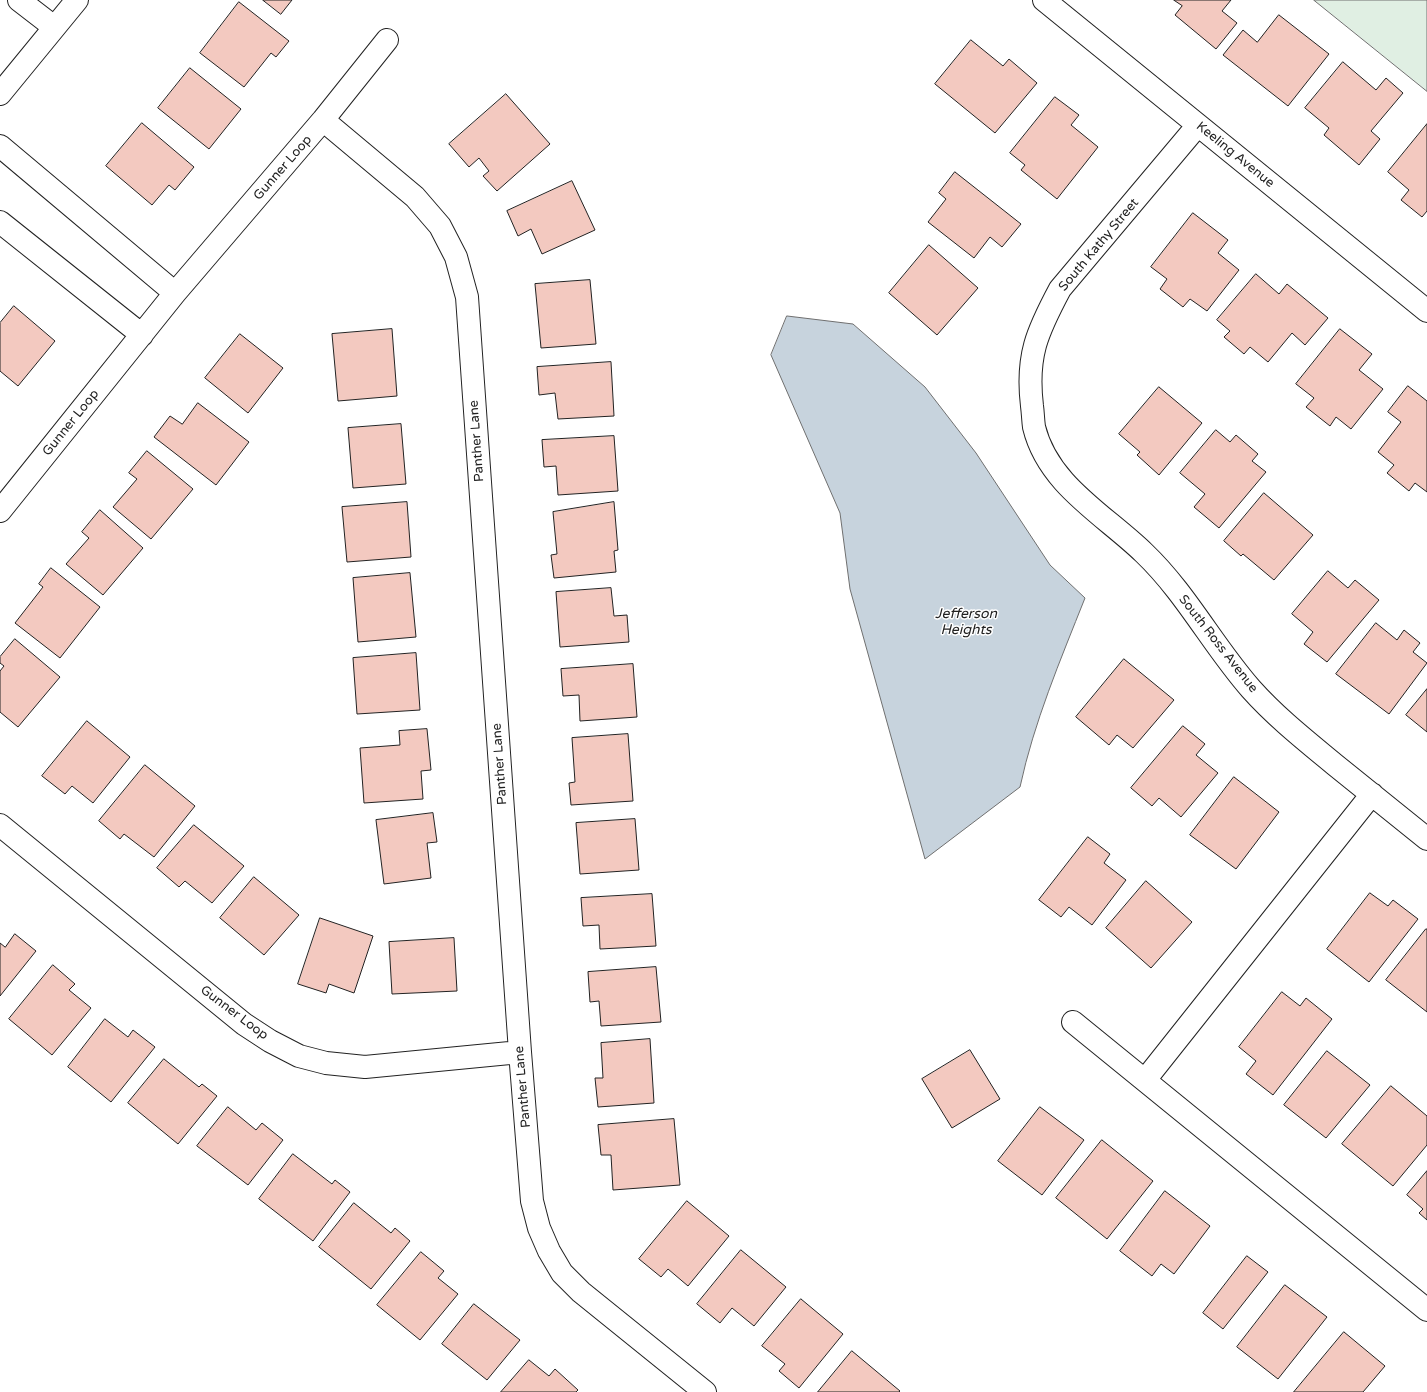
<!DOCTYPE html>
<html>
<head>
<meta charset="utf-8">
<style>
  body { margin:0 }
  canvas { display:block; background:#fff }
</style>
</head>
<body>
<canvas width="1427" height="1392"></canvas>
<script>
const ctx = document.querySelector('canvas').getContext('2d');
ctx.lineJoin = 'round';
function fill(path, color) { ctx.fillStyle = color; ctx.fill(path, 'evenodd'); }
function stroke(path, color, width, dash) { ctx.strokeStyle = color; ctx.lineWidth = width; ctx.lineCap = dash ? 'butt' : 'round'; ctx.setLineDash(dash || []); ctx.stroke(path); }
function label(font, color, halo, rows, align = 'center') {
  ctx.font = font + ' "Varela Round",sans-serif'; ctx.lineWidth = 3; ctx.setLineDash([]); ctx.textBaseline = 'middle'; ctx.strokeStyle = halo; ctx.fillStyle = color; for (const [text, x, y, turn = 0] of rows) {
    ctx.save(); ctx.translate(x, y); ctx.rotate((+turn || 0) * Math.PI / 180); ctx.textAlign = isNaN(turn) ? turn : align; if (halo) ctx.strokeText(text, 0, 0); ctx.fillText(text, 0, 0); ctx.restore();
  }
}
const green = new Path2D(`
  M 1314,0 L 1427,0 L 1427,91 Z`);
const water = new Path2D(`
  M 787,316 L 853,324 L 925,387 L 976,453 L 1050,565 L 1085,598 C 1060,661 1034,722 1020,787 L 925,859 L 850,589 L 840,513 L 771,355 Z`);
const building = new Path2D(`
  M 263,0 L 292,0 L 281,14 Z
  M 1174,0 L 1231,0 L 1222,11 L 1237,23 L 1216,49 L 1175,15 L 1182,6 Z
  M 239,2 L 289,41 L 276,57 L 271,53 L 244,87 L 200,53 Z
  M 1279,15 L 1329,54 L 1288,106 L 1223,55 L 1243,30 L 1257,42 Z
  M 971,40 L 1003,66 L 1009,59 L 1037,83 L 995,133 L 935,84 Z
  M 1343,62 L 1376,90 L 1386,78 L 1403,93 L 1371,131 L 1380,139 L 1359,165 L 1324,135 L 1329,128 L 1305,108 Z
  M 190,68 L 241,109 L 209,149 L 158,108 Z
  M 506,94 L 550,144 L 497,191 L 483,176 L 489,171 L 479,158 L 469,167 L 449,144 Z
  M 1055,97 L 1079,115 L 1071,125 L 1098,147 L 1057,199 L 1021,170 L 1025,165 L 1010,153 Z
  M 142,123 L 194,167 L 175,190 L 169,185 L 152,205 L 106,166 Z
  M 1427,124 L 1427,211 L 1422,217 L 1401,200 L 1409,190 L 1388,172 Z
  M 955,172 L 1021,224 L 1002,247 L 990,237 L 974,258 L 928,222 L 946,199 L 939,193 Z
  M 572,181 L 595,230 L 542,254 L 531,229 L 518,236 L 507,211 Z
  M 1193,213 L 1228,240 L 1218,253 L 1239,270 L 1207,311 L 1190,299 L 1183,307 L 1160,289 L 1167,279 L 1151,267 Z
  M 929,245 L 978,288 L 937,335 L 889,293 Z
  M 1256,274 L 1279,294 L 1287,284 L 1328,318 L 1305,345 L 1292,333 L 1268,362 L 1250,347 L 1244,354 L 1224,337 L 1230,331 L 1217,320 Z
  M 590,280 L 596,344 L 541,348 L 535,284 Z
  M 14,306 L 55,341 L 18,386 L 0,371 L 0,323 Z
  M 392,329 L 397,396 L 338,401 L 332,334 Z
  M 1340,329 L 1372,354 L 1359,370 L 1383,389 L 1351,429 L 1336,417 L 1330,426 L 1306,407 L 1314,398 L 1296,384 Z
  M 240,334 L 283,368 L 248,413 L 205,378 Z
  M 611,362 L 614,416 L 558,419 L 555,393 L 539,395 L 537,367 Z
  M 1408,386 L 1427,401 L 1427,492 L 1415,483 L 1409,491 L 1387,473 L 1394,465 L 1378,452 L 1401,422 L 1388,412 Z
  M 1159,387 L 1202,423 L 1159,475 L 1137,455 L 1140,452 L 1119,434 Z
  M 198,403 L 249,442 L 216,485 L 154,437 L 170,416 L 182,424 Z
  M 401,424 L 406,484 L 353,488 L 348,428 Z
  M 1216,430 L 1230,442 L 1236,435 L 1258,454 L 1252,461 L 1266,472 L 1219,528 L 1194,507 L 1205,494 L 1180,473 Z
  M 614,436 L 618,491 L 558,495 L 556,466 L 544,467 L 542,440 Z
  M 147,451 L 193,489 L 151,539 L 113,507 L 137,479 L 129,473 Z
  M 1264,493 L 1313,535 L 1274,580 L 1243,554 L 1241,556 L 1224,541 Z
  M 407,502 L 411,557 L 347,562 L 342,507 Z
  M 614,502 L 618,550 L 614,551 L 616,572 L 554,578 L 551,555 L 557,554 L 553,512 Z
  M 100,510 L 143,548 L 103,595 L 66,564 L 89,538 L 82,532 Z
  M 51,568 L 100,607 L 60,658 L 15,623 L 43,587 L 39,584 Z
  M 1328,571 L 1348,588 L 1355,580 L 1379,600 L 1327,662 L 1304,644 L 1313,632 L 1292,614 Z
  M 410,573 L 416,637 L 358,642 L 353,578 Z
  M 611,588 L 614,616 L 627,615 L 629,642 L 560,647 L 556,592 Z
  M 1376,623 L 1397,640 L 1404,630 L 1420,643 L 1413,652 L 1427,663 L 1389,714 L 1336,674 Z
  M 15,639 L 60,677 L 18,727 L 0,712 L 0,671 L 4,666 L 0,663 L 0,657 Z
  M 416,653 L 420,710 L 357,714 L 353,658 Z
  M 1124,659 L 1174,700 L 1133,748 L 1117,735 L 1109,745 L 1076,717 Z
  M 633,664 L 637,717 L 580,721 L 579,695 L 563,696 L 561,669 Z
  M 1427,689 L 1427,732 L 1406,715 Z
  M 87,721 L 130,757 L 93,803 L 72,786 L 65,794 L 42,776 Z
  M 1183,726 L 1205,744 L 1196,755 L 1218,773 L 1181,817 L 1159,798 L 1152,806 L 1131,788 Z
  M 427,729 L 431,770 L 421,771 L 423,799 L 364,803 L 360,748 L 400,745 L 399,731 Z
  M 628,734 L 633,801 L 571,805 L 569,783 L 575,782 L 572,738 Z
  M 145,765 L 195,806 L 154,857 L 124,834 L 120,839 L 99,821 Z
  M 1234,777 L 1279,812 L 1236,869 L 1190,835 Z
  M 433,813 L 437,842 L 427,843 L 431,878 L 384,884 L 376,820 Z
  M 635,819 L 639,870 L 580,874 L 576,823 Z
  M 194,825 L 244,866 L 212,903 L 185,881 L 179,887 L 157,868 Z
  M 1088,837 L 1110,854 L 1104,863 L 1126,880 L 1092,925 L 1069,907 L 1061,917 L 1039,900 Z
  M 254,877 L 299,915 L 264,955 L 220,918 Z
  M 1146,881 L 1192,922 L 1151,968 L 1106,928 Z
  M 1370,893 L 1388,906 L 1393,900 L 1418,919 L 1369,982 L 1327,949 Z
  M 652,894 L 656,946 L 600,949 L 599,925 L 583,926 L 581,898 Z
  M 320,918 L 373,936 L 354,993 L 329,984 L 326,993 L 298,984 Z
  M 1426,929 L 1427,929 L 1427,1012 L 1386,980 Z
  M 15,934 L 36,951 L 0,996 L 0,943 L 5,947 Z
  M 454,938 L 457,991 L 392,994 L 389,942 Z
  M 53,965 L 75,984 L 69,990 L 91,1008 L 52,1055 L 9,1019 Z
  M 656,967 L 661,1022 L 601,1026 L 599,1001 L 590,1002 L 588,972 Z
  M 1282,992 L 1300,1006 L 1306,998 L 1332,1019 L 1273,1095 L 1246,1074 L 1256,1061 L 1239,1047 Z
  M 105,1019 L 128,1037 L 133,1030 L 155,1047 L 111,1102 L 68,1067 Z
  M 650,1039 L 654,1103 L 598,1107 L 595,1078 L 603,1078 L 601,1043 Z
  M 970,1050 L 1000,1099 L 952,1128 L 922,1079 Z
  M 1327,1051 L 1370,1085 L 1326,1138 L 1284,1105 Z
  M 164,1059 L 199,1087 L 202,1084 L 217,1096 L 178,1144 L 128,1103 Z
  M 1391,1086 L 1427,1116 L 1427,1145 L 1393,1186 L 1342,1144 Z
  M 228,1107 L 256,1130 L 262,1123 L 283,1140 L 248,1185 L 197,1146 Z
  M 1040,1107 L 1084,1140 L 1042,1195 L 998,1161 Z
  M 674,1119 L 680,1185 L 613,1190 L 611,1155 L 601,1155 L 598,1125 Z
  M 1102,1140 L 1153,1181 L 1107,1239 L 1056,1198 Z
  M 293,1154 L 332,1184 L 335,1180 L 350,1192 L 313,1241 L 259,1199 Z
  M 1427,1171 L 1427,1220 L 1419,1213 L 1423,1209 L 1407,1195 Z
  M 1165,1191 L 1210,1226 L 1174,1274 L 1161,1264 L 1152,1276 L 1120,1251 Z
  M 687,1201 L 729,1236 L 688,1286 L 668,1269 L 661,1277 L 639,1259 Z
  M 354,1203 L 391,1233 L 395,1228 L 410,1241 L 371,1289 L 319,1247 Z
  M 741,1250 L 786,1287 L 754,1326 L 732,1308 L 720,1323 L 697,1304 Z
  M 421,1252 L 444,1271 L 438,1278 L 458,1294 L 420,1340 L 377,1305 Z
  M 1247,1256 L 1268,1272 L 1223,1329 L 1203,1313 Z
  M 1285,1285 L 1327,1317 L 1278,1379 L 1237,1347 Z
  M 801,1299 L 843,1334 L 799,1388 L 779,1371 L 785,1364 L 762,1346 Z
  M 474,1304 L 520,1340 L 487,1380 L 442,1344 Z
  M 1344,1332 L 1385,1366 L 1363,1392 L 1294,1392 Z
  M 852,1351 L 900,1391 L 899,1392 L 818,1392 Z
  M 529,1360 L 549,1376 L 555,1369 L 578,1390 L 576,1392 L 501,1392 Z`);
const minor = new Path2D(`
  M 19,0 L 54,27
  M 1044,0 L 1427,311
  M 323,120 L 415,197 L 440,226 L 456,257 L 467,297 L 520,1052 L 532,1201 L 539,1228 L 549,1251 L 562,1273 L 581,1292 L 705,1392
  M 1198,125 L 1060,289 C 1037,332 1026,356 1032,406 C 1033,413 1033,420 1034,427 C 1048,485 1105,515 1144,553 C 1186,593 1213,646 1251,689 C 1276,717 1305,740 1334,764 C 1365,789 1396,814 1427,839
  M 0,146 L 175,293
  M 0,222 L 142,335
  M 0,511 L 175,293 L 323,120 L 387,40
  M 0,825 L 244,1024 L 270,1041 L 299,1056 L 326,1063 L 365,1067 L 520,1052
  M 1073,1022 L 1427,1310
  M 1145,1080 L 1372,794`);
const tertiary = new Path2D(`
  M 0,94 L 77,0`);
const streetNames = [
  ["Keeling Avenue",1235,155,39],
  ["Gunner Loop",283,168,-49],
  ["South Kathy Street",1099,245,-50],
  ["Gunner Loop",71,423,-51],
  ["Panther Lane",477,441,-94],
  ["South Ross Avenue",1218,644,52],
  ["Panther Lane",500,764,-94],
  ["Gunner Loop",234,1013,37],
  ["Panther Lane",523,1087,-95]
];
const waterNames = [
  ["Jefferson",966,614],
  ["Heights",966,630]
];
fill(green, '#e0efe3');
stroke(green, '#6f6f6f', 1);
fill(water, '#c7d3dd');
stroke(water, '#6f6f6f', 1);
fill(building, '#f3c9c0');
stroke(building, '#222', 1);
stroke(minor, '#222', 24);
stroke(tertiary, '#222', 24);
stroke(minor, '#fff', 22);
stroke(tertiary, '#fff', 22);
label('13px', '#222', '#fff', streetNames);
label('italic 14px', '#222', '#fff', waterNames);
</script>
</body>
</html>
